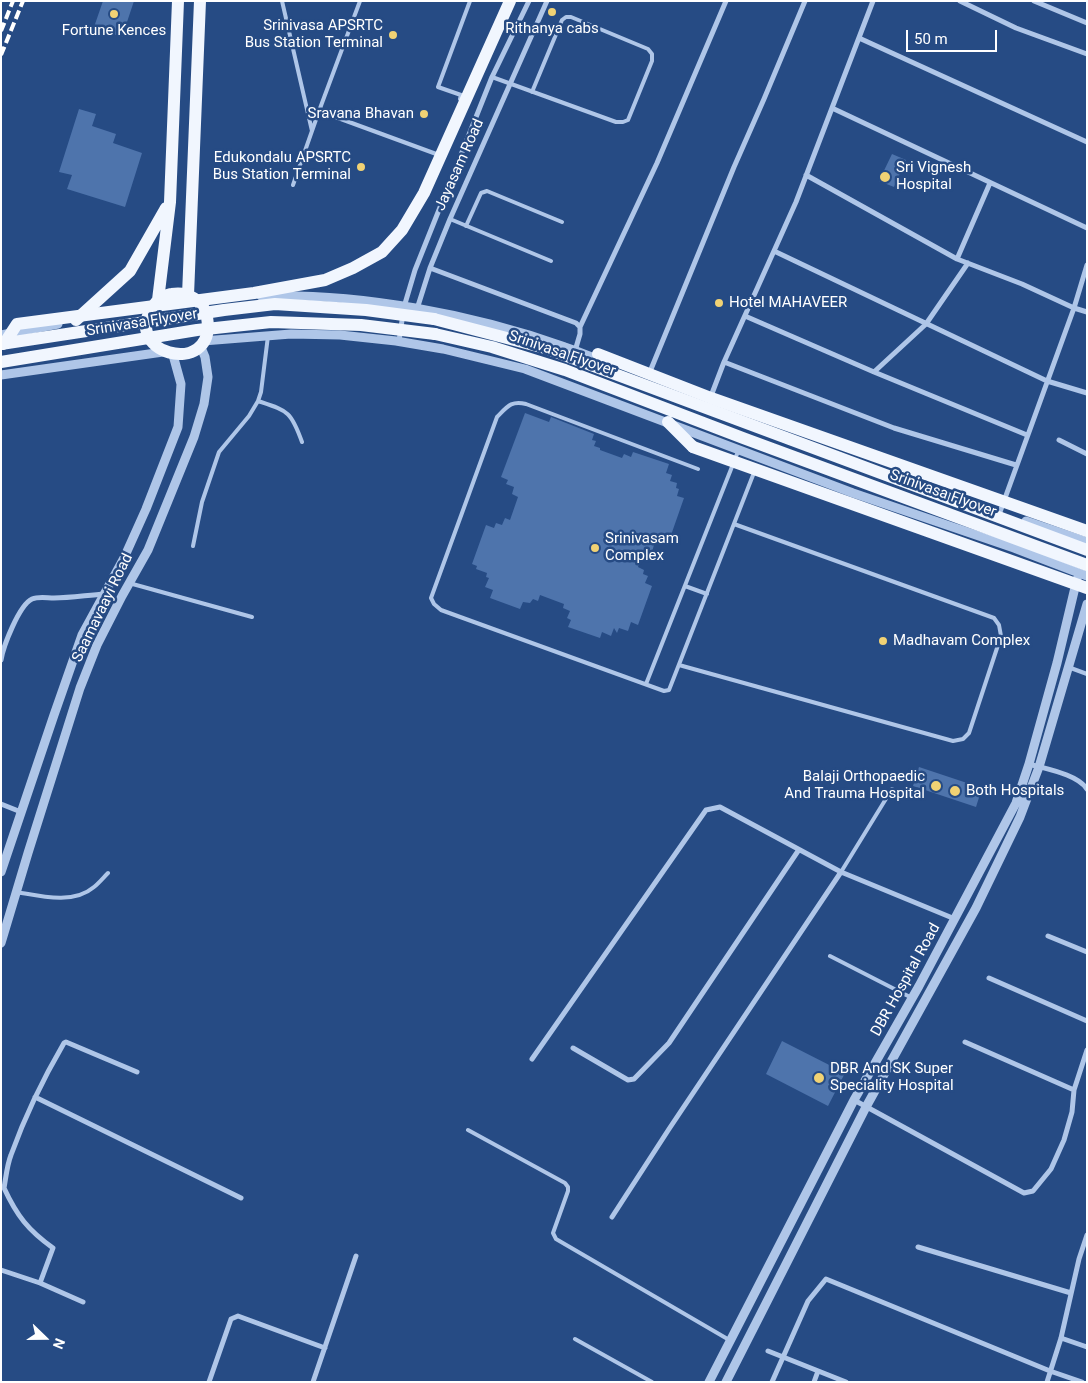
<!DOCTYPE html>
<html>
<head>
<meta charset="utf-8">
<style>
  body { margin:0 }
  #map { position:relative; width:1088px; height:1383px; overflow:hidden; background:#264b84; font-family:Roboto,sans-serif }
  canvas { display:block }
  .frame { position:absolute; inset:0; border:2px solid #fff; pointer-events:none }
  .north { position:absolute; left:20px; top:1313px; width:50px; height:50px; -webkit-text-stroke:4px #264b84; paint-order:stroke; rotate:112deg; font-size:14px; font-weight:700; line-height:20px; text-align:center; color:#fff }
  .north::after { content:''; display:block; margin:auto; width:18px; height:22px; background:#fff; clip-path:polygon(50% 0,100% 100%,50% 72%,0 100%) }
  .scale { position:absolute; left:906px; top:30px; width:91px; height:22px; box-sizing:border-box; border:2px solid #fff; border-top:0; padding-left:6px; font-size:15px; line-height:18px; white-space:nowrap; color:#fff; -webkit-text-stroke:4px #264b84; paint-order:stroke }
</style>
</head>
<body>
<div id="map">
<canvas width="1088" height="1383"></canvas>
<div class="frame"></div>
<div class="north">N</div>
<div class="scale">50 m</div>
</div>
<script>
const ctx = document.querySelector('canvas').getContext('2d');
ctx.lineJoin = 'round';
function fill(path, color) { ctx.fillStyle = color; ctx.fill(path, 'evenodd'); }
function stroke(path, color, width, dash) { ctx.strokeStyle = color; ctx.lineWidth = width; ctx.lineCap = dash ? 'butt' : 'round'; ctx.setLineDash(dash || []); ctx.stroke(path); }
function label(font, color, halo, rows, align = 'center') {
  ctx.font = font + ' Roboto,sans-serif'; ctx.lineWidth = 5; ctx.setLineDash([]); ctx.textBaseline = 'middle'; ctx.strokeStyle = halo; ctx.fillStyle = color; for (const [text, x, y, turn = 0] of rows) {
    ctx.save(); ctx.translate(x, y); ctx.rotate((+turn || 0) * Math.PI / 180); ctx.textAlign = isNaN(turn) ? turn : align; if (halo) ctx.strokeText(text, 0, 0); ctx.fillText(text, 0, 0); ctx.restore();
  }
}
const building = new Path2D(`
  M 103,1 L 134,1 L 122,37 L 94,27 Z
  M 79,109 L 96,114 L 92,126 L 116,134 L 113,143 L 142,153 L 125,207 L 67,189 L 72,175 L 59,172 Z
  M 892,154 L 906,160 L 894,187 L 879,181 Z
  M 525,413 L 549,422 L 551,417 L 594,434 L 592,440 L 596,441 L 594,446 L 600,448 L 600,450 L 622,458 L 624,454 L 631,457 L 633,452 L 669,464 L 666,473 L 672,475 L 670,481 L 677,483 L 676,488 L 679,489 L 677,496 L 684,498 L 670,538 L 662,536 L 660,543 L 655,541 L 652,552 L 644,549 L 638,567 L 644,570 L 643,574 L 648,576 L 645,583 L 652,586 L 638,625 L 631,622 L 628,631 L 619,628 L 617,633 L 614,628 L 611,636 L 602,632 L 600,638 L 568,627 L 571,620 L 567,618 L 570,611 L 563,608 L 564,604 L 540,595 L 538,601 L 533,599 L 530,603 L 523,602 L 520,609 L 490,598 L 493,590 L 485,587 L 489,578 L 486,577 L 487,573 L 476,569 L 477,566 L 472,564 L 486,525 L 494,528 L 496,523 L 502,525 L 505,518 L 510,520 L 518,497 L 512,494 L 514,487 L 506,484 L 508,480 L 501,477 Z
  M 919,767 L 982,788 L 976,807 L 913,786 Z
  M 782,1041 L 845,1073 L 828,1106 L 766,1074 Z`);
const service = new Path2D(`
  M 282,1 L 312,131
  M 360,1 L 319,111 L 439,155
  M 492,77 L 616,122 L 623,122 L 628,120 L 652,61 L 652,54 L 648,49 L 571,17 L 566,17 L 562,20 L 532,92
  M 460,99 L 461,95 L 438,87 L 470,1
  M 293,185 L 319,111
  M 450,219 L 551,261
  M 466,226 L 481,193 L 487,191 L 562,222
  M 258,401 C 288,411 291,411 302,442
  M 698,469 L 526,404 C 511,400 507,407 497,417 L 431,598 L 434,604 L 441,610 L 664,691 L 669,690 L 755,470
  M 193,546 L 202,502 L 219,452 L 249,416 L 258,401 L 261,392 L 268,336
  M 129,583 L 252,617
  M 685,586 L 707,594
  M 679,665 L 953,741 L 963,739 L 969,733 L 1001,636 L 999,625 L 994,618 L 734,524
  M 1068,667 L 1087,674
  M 646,684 L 739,449
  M 841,872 L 892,789
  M 16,892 C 40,896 73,905 94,887 C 99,883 103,878 108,873
  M 830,956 L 912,998
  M 468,1130 L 565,1183 L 568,1187 L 568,1191 L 553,1233 L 556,1239 L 731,1341
  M 575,1339 L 652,1382`);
const minor = new Path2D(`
  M 960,1 L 1016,28 L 1087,54
  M 1034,1 L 1087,23
  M 859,38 L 1087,142
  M 832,108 L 1087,228
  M 806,175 L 957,259 L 1022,284 L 1074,308 L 1000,512
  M 774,251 L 1047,381 L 1087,393
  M 957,259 L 990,183
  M 968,263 L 926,324 L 874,372 L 1027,435
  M 1087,265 L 1074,308 L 1087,312
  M 430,268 L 576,323 L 580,327 L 580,334 L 575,351
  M 417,309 L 430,268 L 450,219 L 547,1
  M 745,316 L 874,372
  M 580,327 L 657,163 L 726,1
  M 399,341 L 404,307 L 415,270 L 492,77 L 529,1
  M 724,362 L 894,428 L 1016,465
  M 649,374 L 734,167 L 764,99 L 805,1
  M 711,396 L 724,362 L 796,202 L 873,1
  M 1059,440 L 1087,454
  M 1,660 C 3,647 19,605 32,599 C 39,596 47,598 54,598 C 71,598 88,595 105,594
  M 1029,764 C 1046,769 1077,774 1087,789
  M 1,804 L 21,812
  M 1048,936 L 1087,952
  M 989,978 L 1087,1021
  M 965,1042 L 1074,1090
  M 573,1048 L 628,1080 L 634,1079 L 669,1043 L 798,851
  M 532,1059 L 706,810 L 720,807 L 841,872 L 955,919
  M 35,1097 L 241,1198
  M 854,1100 L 1024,1193 L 1033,1191 L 1051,1169 L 1064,1140 L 1072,1112 L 1074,1090 L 1087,1050
  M 612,1217 L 669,1129 L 841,872
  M 918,1247 L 1071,1293
  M 1,1270 L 40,1283 L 83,1302
  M 40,1283 L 53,1248 C 28,1230 17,1216 4,1188 C 6,1177 7,1165 11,1155 C 25,1116 43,1079 64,1043 L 66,1042 L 137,1072
  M 1061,1338 L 1087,1347
  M 768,1351 L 846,1382
  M 209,1382 L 231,1319 L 238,1316 L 325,1348
  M 313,1382 L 356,1256
  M 772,1382 L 808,1301 L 826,1279 L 1050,1371 L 1082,1382
  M 814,1382 L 818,1371
  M 1047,1382 L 1061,1338 L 1079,1259 L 1087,1235`);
const tertiary = new Path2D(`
  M 261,296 C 360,293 472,314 565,347 C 578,351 591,357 604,362
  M 1,335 L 58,324
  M 203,341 L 291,334 L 340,335 L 396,341 L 443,349 L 525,369 L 853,493 L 1014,548 L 1087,576
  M 1,375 L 163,352
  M 1026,521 L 1087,542
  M 1,872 L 54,715 L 82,635 L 124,558 L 146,509 L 178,427 L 181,384 L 173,355
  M 1,943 L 28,853 L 80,688 L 97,645 L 122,596 L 148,550 L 194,437 L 204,404 L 208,377 L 205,357 L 200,345
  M 709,1382 L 854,1100 L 919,986 L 1016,803 L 1029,764 L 1057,663 L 1077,579
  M 726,1382 L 866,1107 L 976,908 L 1020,817 L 1039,767 L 1087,604`);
const primary = new Path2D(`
  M 188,295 L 200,1
  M 158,300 C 162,298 167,294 172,294 C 187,291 204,301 207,317 C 218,381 111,353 158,300 L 170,202 L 178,1
  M 434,319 L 545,348 L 1087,550
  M 76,320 L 130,271 L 166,208
  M 435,334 L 492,347 L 565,370 L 743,438 L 1087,565
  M 668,422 L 693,447`);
const rail = new Path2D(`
  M 1,31 L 13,1
  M 1,55 L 23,1`);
const primaryBridge = new Path2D(`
  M 1,344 L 224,310 L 275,304 L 366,310 L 434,319
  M 4,344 L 17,324 L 254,293 L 325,280 L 353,268 L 382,252 L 402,230 L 424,193 L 510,1
  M 598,354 L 711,398 L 1087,531
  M 1,362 L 197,330 L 271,322 L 361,325 L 435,334
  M 693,447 L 1087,588`);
const markers = [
  [552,12,5,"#f1d274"],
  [114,14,5,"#f1d274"],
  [393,35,5,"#f1d274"],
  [424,114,5,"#f1d274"],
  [361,167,5,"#f1d274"],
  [885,177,6,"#f1d274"],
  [719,303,5,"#f1d274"],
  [595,548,5,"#f1d274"],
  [883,641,5,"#f1d274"],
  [936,786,6,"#f1d274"],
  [955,791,6,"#f1d274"],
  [819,1078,6,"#f1d274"]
];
const poiNames = [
  ["Srinivasa APSRTC",383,26,"right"],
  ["Bus Station Terminal",383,43,"right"],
  ["Rithanya cabs",552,29,"center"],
  ["Fortune Kences",114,31,"center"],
  ["Sravana Bhavan",414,114,"right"],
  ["Edukondalu APSRTC",351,158,"right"],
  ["Bus Station Terminal",351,175,"right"],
  ["Sri Vignesh",896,168],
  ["Hospital",896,185],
  ["Hotel MAHAVEER",729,303],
  ["Srinivasam",605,539],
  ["Complex",605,556],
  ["Madhavam Complex",893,641],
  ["Balaji Orthopaedic",925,777,"right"],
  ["And Trauma Hospital",925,794,"right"],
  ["Both Hospitals",966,791],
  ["DBR And SK Super",830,1069],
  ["Speciality Hospital",830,1086]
];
const streetNames = [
  ["Jayasam Road",460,165,-66],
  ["Srinivasa Flyover",142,323,-9],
  ["Srinivasa Flyover",562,354,19],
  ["Srinivasa Flyover",943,494,20],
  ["Saamavaayi Road",103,608,-64],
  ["DBR Hospital Road",906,980,-61]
];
fill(building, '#4e74ac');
stroke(service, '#afc6e8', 4);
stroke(minor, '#afc6e8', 5);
stroke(tertiary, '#afc6e8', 9);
stroke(primary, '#f1f6fe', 12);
stroke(rail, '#fff', 4, [9, 4]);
stroke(primaryBridge, '#f1f6fe', 12);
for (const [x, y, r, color] of markers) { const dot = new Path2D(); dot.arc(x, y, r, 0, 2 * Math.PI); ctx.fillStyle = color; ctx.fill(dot); stroke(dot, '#264b84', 2); }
label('15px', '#fff', '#264b84', poiNames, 'left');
label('15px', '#fff', '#264b84', streetNames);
</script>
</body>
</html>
